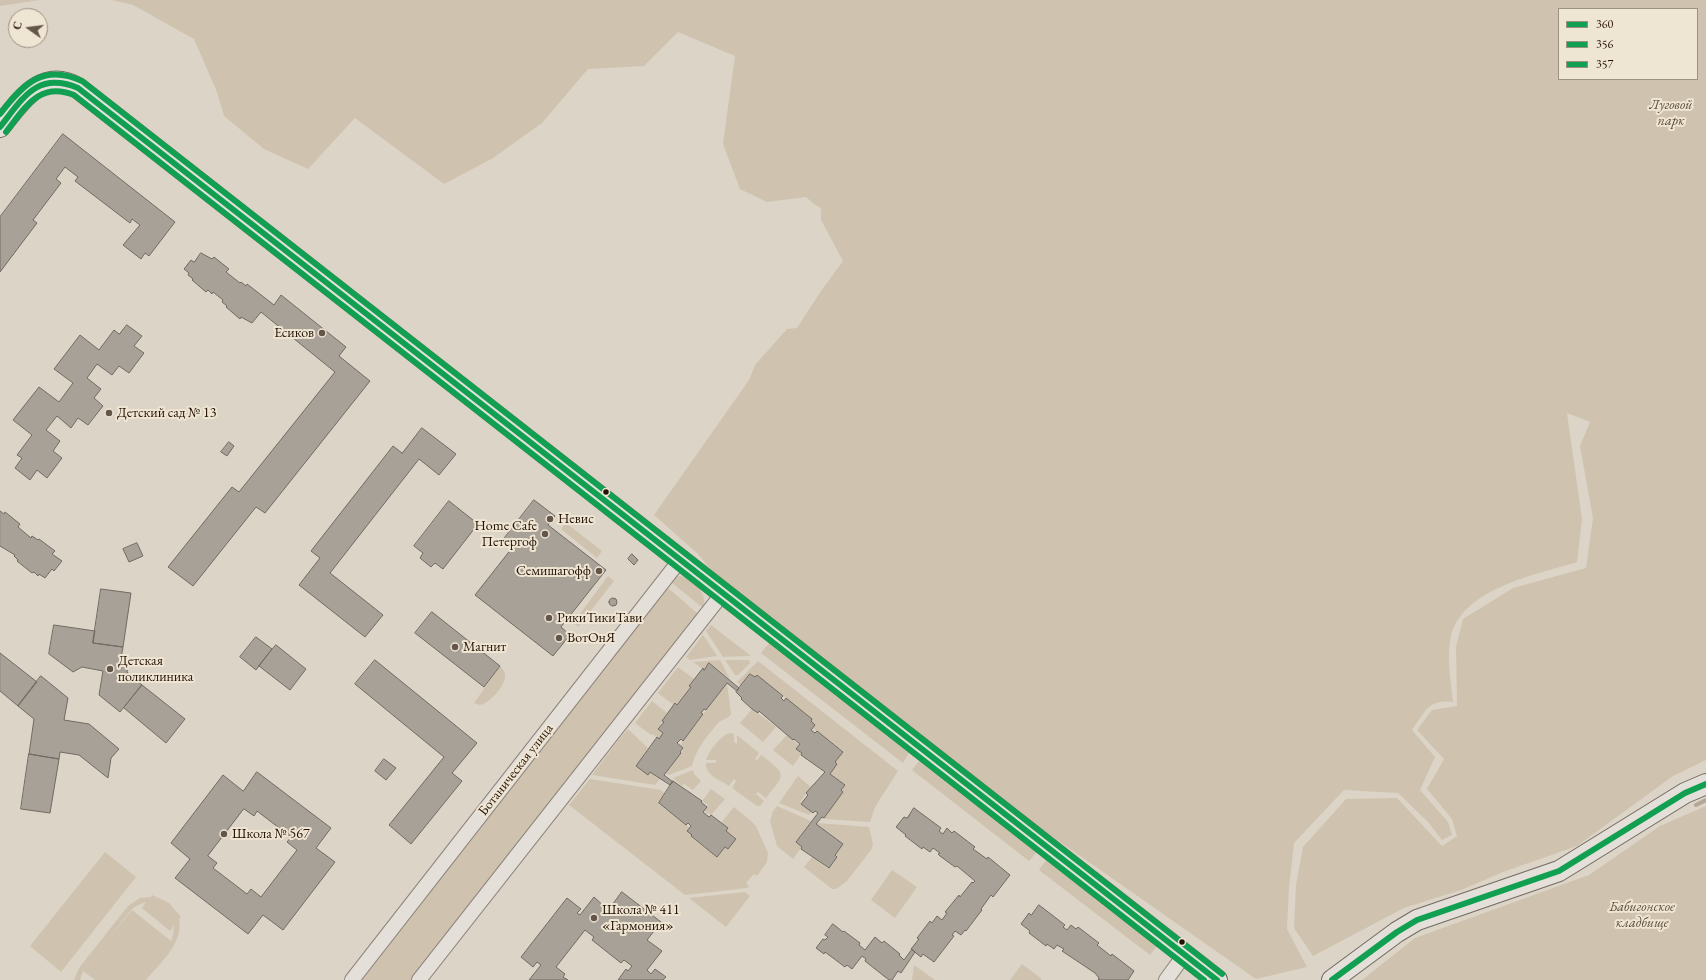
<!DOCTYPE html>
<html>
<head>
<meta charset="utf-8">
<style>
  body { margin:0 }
  #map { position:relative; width:1706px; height:980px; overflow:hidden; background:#dcd4c6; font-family:"EB Garamond",serif }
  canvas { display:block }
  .legend { position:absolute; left:1558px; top:8px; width:140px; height:72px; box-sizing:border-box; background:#efe5d3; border:1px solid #9e9081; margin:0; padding:5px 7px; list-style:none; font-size:12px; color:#241106 }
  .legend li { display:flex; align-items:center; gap:8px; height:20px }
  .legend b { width:20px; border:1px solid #9e9081 }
  .north { position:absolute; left:8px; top:8px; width:40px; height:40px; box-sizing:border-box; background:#efe5d3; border:1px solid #9e9081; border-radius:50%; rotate:284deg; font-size:11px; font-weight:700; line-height:16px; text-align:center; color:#241106 }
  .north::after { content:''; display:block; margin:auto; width:14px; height:18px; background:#645549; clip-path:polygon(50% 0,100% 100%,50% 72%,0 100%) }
</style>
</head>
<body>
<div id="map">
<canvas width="1706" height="980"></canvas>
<ul class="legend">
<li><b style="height:5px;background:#11a051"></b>360</li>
<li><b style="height:5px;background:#11a051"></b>356</li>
<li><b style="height:5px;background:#11a051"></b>357</li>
</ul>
<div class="north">С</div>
</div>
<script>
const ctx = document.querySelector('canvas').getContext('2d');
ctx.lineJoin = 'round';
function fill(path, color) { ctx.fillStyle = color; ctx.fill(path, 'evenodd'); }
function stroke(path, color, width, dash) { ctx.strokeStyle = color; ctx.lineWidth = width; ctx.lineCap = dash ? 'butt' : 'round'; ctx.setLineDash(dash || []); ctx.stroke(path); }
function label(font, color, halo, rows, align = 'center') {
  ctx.font = font + ' "EB Garamond",serif'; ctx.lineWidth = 4; ctx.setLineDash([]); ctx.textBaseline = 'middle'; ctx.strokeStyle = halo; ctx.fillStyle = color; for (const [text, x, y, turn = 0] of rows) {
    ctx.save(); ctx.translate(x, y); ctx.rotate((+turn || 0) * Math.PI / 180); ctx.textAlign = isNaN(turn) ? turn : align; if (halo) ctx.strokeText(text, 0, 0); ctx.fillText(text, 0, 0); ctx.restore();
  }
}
const green = new Path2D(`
  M 0,0 L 39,0 L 0,6 Z
  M 112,0 L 1706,0 L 1706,760 L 1673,776 L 1577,846 L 1503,872 L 1461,890 L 1404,908 L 1313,956 L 1294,928 L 1296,885 L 1303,847 L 1346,799 L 1397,798 L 1442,846 L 1457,836 L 1452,819 L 1427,789 L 1444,759 L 1417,730 L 1432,710 L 1457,706 L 1456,647 L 1463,619 L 1513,588 L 1586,568 L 1593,518 L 1580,446 L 1590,422 L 1567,413 L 1582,519 L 1577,562 C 1535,575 1458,589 1450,641 C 1447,661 1451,682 1453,702 C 1428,699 1425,712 1412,730 L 1435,757 L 1420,790 L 1448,822 L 1452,835 L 1442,840 L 1428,822 L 1398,793 L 1344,790 L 1294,843 L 1289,888 L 1287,929 L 1307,967 L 1256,979 L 1036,825 L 711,570 L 698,554 L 654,515 L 749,380 L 755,365 L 787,329 L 797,328 L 821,291 L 843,261 L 821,220 L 821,208 L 814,204 L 806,197 L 767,202 L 740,189 L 723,144 L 735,56 L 678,32 L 644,66 L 588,69 L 542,123 L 493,158 L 444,184 L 355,118 L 308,169 L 264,149 L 224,116 L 217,92 L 194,39 L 133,5 ZM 1559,9 L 1697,9 L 1697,79 L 1559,79 Z
  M 566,523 L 602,551 L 597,558 L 561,529 Z
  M 608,576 L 614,581 L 578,627 L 573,623 Z
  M 678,576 C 692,576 709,594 703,608 L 671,582 Z
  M 667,587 L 698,614 L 412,980 L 360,980 Z
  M 711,625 L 751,656 L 723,657 L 706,631 Z
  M 703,635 L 717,656 L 690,660 L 686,657 Z
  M 769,643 L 909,753 L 903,763 L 761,653 Z
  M 720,660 L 730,679 L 709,663 L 704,670 L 693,662 Z
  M 725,660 L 749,660 L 750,663 L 738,675 L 735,675 Z
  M 758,661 L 898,771 L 875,807 L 870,822 L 825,819 L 824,818 L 843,792 L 841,790 L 845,785 L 830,774 L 837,764 L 835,762 L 843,751 L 812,728 L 815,725 L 811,721 L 812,719 L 757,675 L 755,677 L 750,674 L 741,686 L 737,682 Z
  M 500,666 C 503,669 506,673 505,677 C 505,686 489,704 480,705 L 474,703 Z
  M 678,667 L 694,679 L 689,686 L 691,687 L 677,705 L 675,703 L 674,705 L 658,693 Z
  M 727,683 L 731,714 C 726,721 723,718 718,723 C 708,735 695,750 692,766 L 669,775 L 665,773 L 684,749 L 680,745 Z
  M 652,701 L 667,713 L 658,729 L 663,733 L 659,739 L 652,734 L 651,735 L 635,723 Z
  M 752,709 L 776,727 L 763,742 L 740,723 Z
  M 628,729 L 648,748 L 644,754 L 648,775 L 650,772 L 660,779 L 655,785 L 592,775 L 620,738 Z
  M 730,733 L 734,734 L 734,742 L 737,744 L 737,735 L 759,753 L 755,759 L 757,760 L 761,755 C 787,775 786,773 766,798 L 758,792 L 756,794 L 764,801 L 760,806 L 757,806 L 732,788 L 736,781 L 734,779 L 729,786 C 720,779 706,777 706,763 L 715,763 L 717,760 L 706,760 C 709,751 721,735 730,733 Z
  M 787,735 L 799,745 L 796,749 L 802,753 L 793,766 L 773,750 Z
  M 919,761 L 1037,852 L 1029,861 L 912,770 Z
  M 693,770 L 694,774 L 701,781 L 693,790 L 684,784 L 682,786 L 673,778 Z
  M 798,776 L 811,787 L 800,802 L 812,812 L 809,815 L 779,803 Z
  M 590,779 L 661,790 L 666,795 L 659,804 L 690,828 L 692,835 L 691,837 L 717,857 L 725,847 L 728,849 L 736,839 L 726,831 L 721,823 L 734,807 L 751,821 L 756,826 L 768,853 L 767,862 L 757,876 L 754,874 L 746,883 L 749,886 L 747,888 L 685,895 L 569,805 Z
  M 711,789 L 725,799 L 711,815 L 704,811 L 708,805 L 702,801 Z
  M 777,806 L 811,821 L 796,842 L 802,847 L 793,859 L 777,846 L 770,821 L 773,811 Z
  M 1706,806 L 1706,980 L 1362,980 L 1415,938 L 1589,875 L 1660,826 Z
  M 817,823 L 869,827 L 873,844 L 871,850 L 847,881 L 836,889 L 832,889 L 804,867 L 812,857 L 828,869 L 837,858 L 835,855 L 843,844 L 816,824 Z
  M 105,852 L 136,877 L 61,972 L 30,946 Z
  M 1046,860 L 1157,946 L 1150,955 L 1039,870 Z
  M 892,870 L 917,887 L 895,918 L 871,900 Z
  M 745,892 L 750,896 L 726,927 L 689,898 Z
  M 152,895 L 169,903 L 181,917 L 179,919 C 184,943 160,963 146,980 L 95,980 L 83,971 L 80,980 L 74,980 L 79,968 L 128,906 L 140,898 L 151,897 ZM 146,902 L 142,908 L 170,931 L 174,925 L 173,935 L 171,941 L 132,910 L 107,941 L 131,910 L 136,906 Z
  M 1022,964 L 1042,979 L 1041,980 L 1010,980 Z
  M 914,965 L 935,980 L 912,980 Z`);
const stream = new Path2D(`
  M 1696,805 L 1706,800`);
const building = new Path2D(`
  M 63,134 L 175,222 L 149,256 L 145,253 L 141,259 L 123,245 L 140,225 L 132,219 L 130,223 L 75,181 L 78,177 L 65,167 L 56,179 L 61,183 L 33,220 L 37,223 L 0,272 L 0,217 Z
  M 201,253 L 212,259 L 214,257 L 229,269 L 226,272 L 240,283 L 241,282 L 246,286 L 247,284 L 274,305 L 281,295 L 346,347 L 339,356 L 370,381 L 265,513 L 256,507 L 193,586 L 168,567 L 232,487 L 239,492 L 335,372 L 261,312 L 252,323 L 241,317 L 240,319 L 226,307 L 227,306 L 222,302 L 223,300 L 213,292 L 212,294 L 208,290 L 206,292 L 192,280 L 193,279 L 188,275 L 189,273 L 184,269 L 191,260 L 194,262 Z
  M 127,325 L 142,336 L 134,346 L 144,353 L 129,373 L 119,366 L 112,375 L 97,364 L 87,378 L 101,389 L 94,398 L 103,406 L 88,425 L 78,418 L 71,428 L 57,416 L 46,430 L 60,441 L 53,451 L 62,458 L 47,478 L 37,470 L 30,480 L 15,468 L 22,458 L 17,455 L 32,435 L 13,420 L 39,387 L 59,402 L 73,383 L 54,369 L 80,335 L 99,350 L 114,330 L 119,334 Z
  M 422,428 L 456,454 L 439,475 L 419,459 L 330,573 L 383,615 L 365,637 L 299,585 L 320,558 L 311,551 L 393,446 L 402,453 Z
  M 229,442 L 234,446 L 227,456 L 221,452 Z
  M 534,500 L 555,516 L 548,525 L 606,570 L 561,627 L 570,635 L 553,656 L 475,595 L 512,548 L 503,540 Z
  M 449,501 L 478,524 L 443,569 L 435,563 L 431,567 L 420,558 L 423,553 L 414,546 Z
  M 0,511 L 4,514 L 5,512 L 20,524 L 18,527 L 31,538 L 32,536 L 38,540 L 39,539 L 55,551 L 52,554 L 62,561 L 54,571 L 52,569 L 45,578 L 39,574 L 38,576 L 34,572 L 32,573 L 17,561 L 18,560 L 14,556 L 15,555 L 0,546 Z
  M 137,543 L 143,556 L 129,562 L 123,549 Z
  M 632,554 L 638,560 L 634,565 L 628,559 Z
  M 101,589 L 131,593 L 123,647 L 93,643 Z
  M609 602a4 4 0 1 1 8 0a4 4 0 1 1-8 0Z
  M 432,612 L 500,666 L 484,687 L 415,633 Z
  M 54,625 L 95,631 L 93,643 L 123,647 L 121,658 L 129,659 L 127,672 L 142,685 L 120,712 L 99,695 L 103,671 L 82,667 L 73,672 L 49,654 Z
  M 256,637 L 272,649 L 256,670 L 240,657 Z
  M 276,645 L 306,669 L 290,690 L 259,666 Z
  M 0,653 L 37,682 L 18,706 L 0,691 Z
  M 375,660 L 477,743 L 452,773 L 462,781 L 411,844 L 389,825 L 444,757 L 355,684 Z
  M 709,663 L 739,688 L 737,691 L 727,683 L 706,710 L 704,709 L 701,713 L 703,714 L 683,741 L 681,739 L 677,743 L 683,748 L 680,752 L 681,753 L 664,775 L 673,782 L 670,785 L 650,772 L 648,775 L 636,766 L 657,737 L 659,739 L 663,733 L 658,729 L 664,722 L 662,721 L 675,703 L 677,705 L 691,687 L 689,686 L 703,668 L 704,670 Z
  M 750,674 L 755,677 L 757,675 L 783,696 L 781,698 L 784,701 L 786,698 L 812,719 L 811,721 L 815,725 L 811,730 L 815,733 L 817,731 L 843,752 L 835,762 L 837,764 L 830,774 L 845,785 L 841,790 L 843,792 L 824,818 L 822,817 L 816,824 L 843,844 L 835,855 L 837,857 L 829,868 L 804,851 L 801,849 L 802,847 L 796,842 L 818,813 L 815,811 L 813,813 L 801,804 L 808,795 L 806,793 L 825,772 L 801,755 L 802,753 L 796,749 L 800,744 L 794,739 L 793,740 L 759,711 L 758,713 L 752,709 L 741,699 L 742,698 L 736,692 Z
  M 41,676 L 68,698 L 64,720 L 89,724 L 119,749 L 111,758 L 108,778 L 79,755 L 60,752 L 59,759 L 29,754 L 34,719 L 18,706 Z
  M 142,685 L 185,719 L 166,743 L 124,708 Z
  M 29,754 L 59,759 L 50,813 L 21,809 Z
  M 384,759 L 396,768 L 386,780 L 375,771 Z
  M 257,772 L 331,828 L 316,848 L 335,862 L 283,930 L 263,915 L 248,934 L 175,878 L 190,859 L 171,843 L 223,775 L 243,791 ZM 244,809 L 254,816 L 257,811 L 291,837 L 287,842 L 297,850 L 261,897 L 251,889 L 247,894 L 213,868 L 217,863 L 208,856 Z
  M 673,781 L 702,801 L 701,802 L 707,807 L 703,812 L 709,817 L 711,815 L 728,828 L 726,831 L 736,839 L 728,849 L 725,847 L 717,857 L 691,836 L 692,835 L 687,831 L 691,826 L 688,823 L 686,825 L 659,803 Z
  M 914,808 L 941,828 L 939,831 L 943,834 L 947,828 L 952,833 L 954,831 L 975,847 L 973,849 L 987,859 L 988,857 L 1010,875 L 993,897 L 991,895 L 981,909 L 982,910 L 966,931 L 965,930 L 961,935 L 955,931 L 952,935 L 954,936 L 934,962 L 923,954 L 921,957 L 911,949 L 919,939 L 917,938 L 930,921 L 932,923 L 937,916 L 942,920 L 947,913 L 945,912 L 959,895 L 960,897 L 972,882 L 973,883 L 975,881 L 957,866 L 955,867 L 940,856 L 938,854 L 940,853 L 933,848 L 930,852 L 923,847 L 922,849 L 905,836 L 906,835 L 896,827 L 904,817 L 907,818 Z
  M 622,892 L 661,922 L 647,940 L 662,951 L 647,970 L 651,974 L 655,969 L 666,977 L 663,980 L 618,980 L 626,969 L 628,971 L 632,966 L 624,960 L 621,963 L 592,940 L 594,937 L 585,930 L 556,967 L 565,974 L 563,977 L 568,980 L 529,980 L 541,965 L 537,962 L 533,967 L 521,957 L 567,898 L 581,909 L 577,913 L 580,915 L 594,897 L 608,910 Z
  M 1039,905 L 1065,925 L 1063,927 L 1067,930 L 1071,925 L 1076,929 L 1078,927 L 1099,943 L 1097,945 L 1111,956 L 1112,954 L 1134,971 L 1128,980 L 1098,980 L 1099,978 L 1095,973 L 1062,951 L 1064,949 L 1057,945 L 1054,949 L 1047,944 L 1046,946 L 1029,933 L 1030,931 L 1021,924 L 1029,913 L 1031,915 Z
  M 833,924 L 843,932 L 844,931 L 860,943 L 859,945 L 865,950 L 875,937 L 882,943 L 884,941 L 900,954 L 899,955 L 904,960 L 912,949 L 915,952 L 901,973 L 898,971 L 892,980 L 889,980 L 865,961 L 866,959 L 862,956 L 852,969 L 847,965 L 845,967 L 825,952 L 824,954 L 816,948 L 823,939 L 825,940 L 828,937 L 825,935 Z`);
const street = new Path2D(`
  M 352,980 L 680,560
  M 419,980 L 723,593
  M 1166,980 L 1185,954`);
const secondary = new Path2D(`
  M 0,127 C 20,102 41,67 78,88 L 1217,980
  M 1332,980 L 1397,932 L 1417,920 L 1559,871 L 1685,793 L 1706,784`);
const bus1 = new Path2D(`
  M 0,127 C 23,98 37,71 78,88 L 1217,980
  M 1332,980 L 1397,932 L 1417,920 L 1559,871 L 1685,793 L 1706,784`);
const bus2 = new Path2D(`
  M 6,132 C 25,108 39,81 74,95 L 1204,980`);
const bus3 = new Path2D(`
  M 0,114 C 23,84 43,63 82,81 L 1222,974`);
const markers = [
  [322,333,4,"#645549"],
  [109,413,4,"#645549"],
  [606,492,3.5,"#241106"],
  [550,519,4,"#645549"],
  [545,534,4,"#645549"],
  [599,571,4,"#645549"],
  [549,618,4,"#645549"],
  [559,638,4,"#645549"],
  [455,647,4,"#645549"],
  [110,669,4,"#645549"],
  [224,834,4,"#645549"],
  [594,918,4,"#645549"],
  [1182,942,3.5,"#241106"]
];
const parkNames = [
  ["Луговой",1671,105],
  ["парк",1671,121],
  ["Бабигонское",1642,907],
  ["кладбище",1642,923]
];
const poiNames = [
  ["Есиков",314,333,"right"],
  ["Детский сад № 13",117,413],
  ["Невис",558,519],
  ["Home Cafe",537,526,"right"],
  ["Петергоф",537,542,"right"],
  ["Семишагофф",591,571,"right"],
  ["РикиТикиТави",557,618],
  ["ВотОнЯ",567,638],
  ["Магнит",463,647],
  ["Детская",118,661],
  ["поликлиника",118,677],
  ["Школа № 567",232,834],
  ["Школа № 411",602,910],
  ["«Гармония»",602,926]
];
const streetNames = [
  ["Ботаническая улица",516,770,-52]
];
fill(green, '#cfc3af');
stroke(stream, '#b5a794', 4);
fill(building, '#a8a197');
stroke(building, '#716a62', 1);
stroke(street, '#8c847b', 16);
stroke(secondary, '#716a62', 22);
stroke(street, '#e4e0d9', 14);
stroke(secondary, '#e4e0d9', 20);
stroke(bus1, '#11a051', 6);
stroke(bus2, '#11a051', 6);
stroke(bus3, '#11a051', 6);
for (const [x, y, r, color] of markers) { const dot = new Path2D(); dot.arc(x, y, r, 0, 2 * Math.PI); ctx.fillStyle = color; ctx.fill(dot); stroke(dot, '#efe5d3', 1.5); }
label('italic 14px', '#5c4a3b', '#efe5d3', parkNames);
label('14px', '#241106', '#efe5d3', poiNames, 'left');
label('14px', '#241106', '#efe5d3', streetNames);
</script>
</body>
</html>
